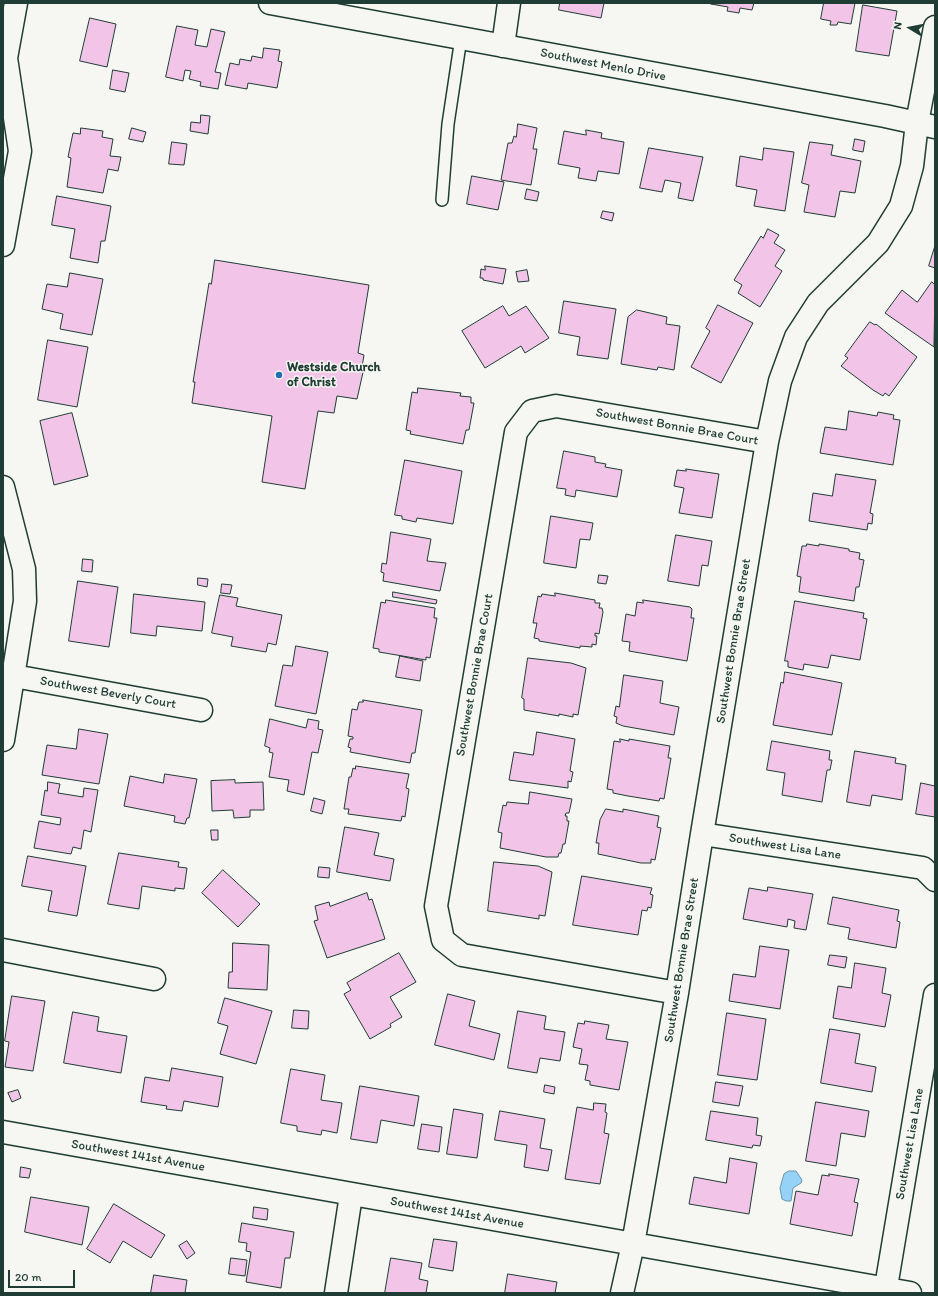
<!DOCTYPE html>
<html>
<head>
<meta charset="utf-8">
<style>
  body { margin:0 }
  #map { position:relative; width:938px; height:1296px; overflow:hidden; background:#f6f6f2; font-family:Itim,sans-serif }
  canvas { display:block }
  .frame { position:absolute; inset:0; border:4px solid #1f3d34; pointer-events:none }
  .north { position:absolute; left:890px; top:8px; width:40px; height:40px; -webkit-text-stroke:3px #f6f6f2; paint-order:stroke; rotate:280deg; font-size:11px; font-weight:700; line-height:16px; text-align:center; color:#1f3d34 }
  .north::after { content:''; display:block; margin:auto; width:14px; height:18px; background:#1f3d34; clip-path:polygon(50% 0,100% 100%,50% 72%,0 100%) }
  .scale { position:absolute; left:8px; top:1270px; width:67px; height:18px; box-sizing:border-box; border:2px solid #1f3d34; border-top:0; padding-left:5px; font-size:12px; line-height:14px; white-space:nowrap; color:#1f3d34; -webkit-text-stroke:3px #f6f6f2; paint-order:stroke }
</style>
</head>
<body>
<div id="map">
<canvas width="938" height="1296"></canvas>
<div class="frame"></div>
<div class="north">N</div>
<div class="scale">20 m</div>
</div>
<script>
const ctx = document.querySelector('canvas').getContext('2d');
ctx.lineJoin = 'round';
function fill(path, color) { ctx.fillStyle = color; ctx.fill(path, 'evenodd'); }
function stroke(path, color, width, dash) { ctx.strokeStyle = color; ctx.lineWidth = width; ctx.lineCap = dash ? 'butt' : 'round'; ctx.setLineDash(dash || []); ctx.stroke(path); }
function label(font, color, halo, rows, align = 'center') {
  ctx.font = font + ' Itim,sans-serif'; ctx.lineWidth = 3; ctx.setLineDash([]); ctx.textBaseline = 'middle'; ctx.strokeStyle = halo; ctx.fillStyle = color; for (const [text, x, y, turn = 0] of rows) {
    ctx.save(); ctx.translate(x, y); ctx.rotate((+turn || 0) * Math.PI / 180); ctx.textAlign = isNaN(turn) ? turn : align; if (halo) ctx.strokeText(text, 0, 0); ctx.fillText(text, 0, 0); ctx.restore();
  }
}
const water = new Path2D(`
  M 789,1171 L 796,1171 L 802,1180 L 801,1183 L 793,1188 L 791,1201 L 786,1201 L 782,1199 L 780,1188 L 784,1174 Z`);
const building = new Path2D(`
  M 560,3 L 604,3 L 601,18 L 559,10 Z
  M 754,3 L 752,10 L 740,8 L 739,13 L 727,11 L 728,7 L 711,4 Z
  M 824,3 L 855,3 L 851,24 L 838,22 L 837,25 L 830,25 L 831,21 L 821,19 Z
  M 863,5 L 897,11 L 889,56 L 856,51 Z
  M 90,18 L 116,24 L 107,67 L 80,61 Z
  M 177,26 L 198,30 L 195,45 L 207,47 L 211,29 L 225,32 L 215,72 L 221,73 L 218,89 L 200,86 L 201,82 L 189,79 L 191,71 L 185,70 L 183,81 L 166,77 Z
  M 264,48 L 280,50 L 278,61 L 282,62 L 277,88 L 248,83 L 247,89 L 225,85 L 230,63 L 239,65 L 240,59 L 251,61 L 252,56 L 262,58 Z
  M 113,70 L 129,73 L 125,92 L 110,89 Z
  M 201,115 L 210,116 L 208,134 L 190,131 L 191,122 L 200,123 Z
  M 518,124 L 537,128 L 533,149 L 537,149 L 531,185 L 501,180 L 508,143 L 512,143 L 514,136 L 516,137 Z
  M 81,128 L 103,131 L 102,137 L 113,139 L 110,156 L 121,157 L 118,171 L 108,169 L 103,193 L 67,187 L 71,158 L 68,157 L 73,133 L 80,134 Z
  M 132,128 L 146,132 L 143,142 L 129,139 Z
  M 586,130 L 602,133 L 601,138 L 624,142 L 619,174 L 598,171 L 596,181 L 578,178 L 580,168 L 558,164 L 564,131 L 586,135 Z
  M 855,139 L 865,141 L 863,152 L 853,150 Z
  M 172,142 L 187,144 L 184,165 L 169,164 Z
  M 810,142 L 833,145 L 831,155 L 861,161 L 855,193 L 840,191 L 835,217 L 804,212 L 809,185 L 802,183 Z
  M 649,148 L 703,157 L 693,201 L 678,198 L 681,183 L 665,180 L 662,192 L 640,188 Z
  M 764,148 L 794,152 L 785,211 L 754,206 L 757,190 L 736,186 L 740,156 L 762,160 Z
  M 472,176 L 504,182 L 498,210 L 467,204 Z
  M 527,189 L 539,192 L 537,201 L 525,199 Z
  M 57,196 L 111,206 L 105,241 L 101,241 L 98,263 L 70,258 L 75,229 L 52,225 Z
  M 603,211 L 614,213 L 612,221 L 601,218 Z
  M 768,229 L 779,235 L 774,243 L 785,250 L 775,266 L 782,271 L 760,307 L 738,293 L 742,285 L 734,280 L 761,236 L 763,238 Z
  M 935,246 L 935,268 L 929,266 Z
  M 215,260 L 369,285 L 358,353 L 364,355 L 362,367 L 364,368 L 357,399 L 337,396 L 334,413 L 318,411 L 305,489 L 262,482 L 272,416 L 192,403 L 195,382 L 193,382 L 209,283 L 211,284 Z
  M 485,266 L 506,269 L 503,284 L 483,280 L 483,278 L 480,278 L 481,269 L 485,270 Z
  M 527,270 L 529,281 L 518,282 L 516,272 Z
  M 70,273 L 103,279 L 92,335 L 60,329 L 63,314 L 42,309 L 47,284 L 67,287 Z
  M 932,282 L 935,285 L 934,347 L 885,313 L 902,290 L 917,302 Z
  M 564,301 L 616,309 L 608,359 L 577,355 L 580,337 L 559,333 Z
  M 718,305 L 753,323 L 721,383 L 691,367 L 710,331 L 706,328 Z
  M 503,306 L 509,316 L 526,306 L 549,338 L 525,353 L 521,346 L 485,368 L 462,331 Z
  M 637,310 L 667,317 L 666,324 L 680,326 L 674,370 L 658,367 L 657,370 L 621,364 L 628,317 Z
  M 870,322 L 875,325 L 876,324 L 917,357 L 889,396 L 885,393 L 883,396 L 873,390 L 841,366 L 848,358 L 845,356 Z
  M 48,340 L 88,347 L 77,407 L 38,400 Z
  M 418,388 L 461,393 L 460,396 L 471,397 L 471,403 L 474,403 L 469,430 L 466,430 L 463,444 L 410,434 L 411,431 L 406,430 L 412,392 L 417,393 Z
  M 849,411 L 877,416 L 878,412 L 894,415 L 893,419 L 900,420 L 893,465 L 820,453 L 825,427 L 846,430 Z
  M 72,413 L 88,476 L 54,485 L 40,421 Z
  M 564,451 L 595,457 L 595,462 L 606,464 L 605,467 L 622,470 L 617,497 L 576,490 L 575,497 L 565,495 L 566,489 L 557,488 Z
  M 405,460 L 462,471 L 453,524 L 417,518 L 416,522 L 402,519 L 402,516 L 395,515 Z
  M 686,469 L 719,474 L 712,518 L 679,513 L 684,488 L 674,486 L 677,470 L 686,471 Z
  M 836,474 L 876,480 L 870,513 L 873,514 L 872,524 L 868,523 L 867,530 L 809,521 L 813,493 L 832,496 Z
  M 551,516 L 593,523 L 590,540 L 580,539 L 576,568 L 544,563 Z
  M 391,532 L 431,539 L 427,561 L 446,563 L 440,591 L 383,581 L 384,573 L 381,572 L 382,563 L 386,564 Z
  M 676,535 L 712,541 L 708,566 L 702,565 L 699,586 L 668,581 Z
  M 807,544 L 819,546 L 819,544 L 849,549 L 849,551 L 860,553 L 859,559 L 864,560 L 859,587 L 856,587 L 854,601 L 799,592 L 801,577 L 797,576 L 802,546 L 806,546 Z
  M 83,559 L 93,560 L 92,572 L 82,571 Z
  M 599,575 L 608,576 L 606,584 L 598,583 Z
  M 198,578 L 208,579 L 207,587 L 198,585 Z
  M 78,581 L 118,587 L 109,647 L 69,641 Z
  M 222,584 L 232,585 L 230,594 L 221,593 Z
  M 393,592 L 437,600 L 436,604 L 393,597 Z
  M 555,593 L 595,600 L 595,603 L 600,603 L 599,608 L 602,608 L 603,612 L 599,634 L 595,633 L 595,636 L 597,636 L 596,645 L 592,644 L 592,647 L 580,646 L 580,648 L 539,641 L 539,639 L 534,638 L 537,623 L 533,623 L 538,596 L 541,597 L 542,594 L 555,596 Z
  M 134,594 L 205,602 L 202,631 L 157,626 L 156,636 L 131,633 Z
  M 220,595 L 238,598 L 236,606 L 282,615 L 276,645 L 268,643 L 266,652 L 231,646 L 233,637 L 212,633 Z
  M 386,600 L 435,608 L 434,618 L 437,618 L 430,658 L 426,657 L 426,660 L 379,652 L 379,649 L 373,648 L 381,602 L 385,603 Z
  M 643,600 L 690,607 L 692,609 L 691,618 L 694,618 L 687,661 L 629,651 L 630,642 L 622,641 L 626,614 L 635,616 L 637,602 L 643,603 Z
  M 795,601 L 864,613 L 863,618 L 867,619 L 860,660 L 831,655 L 828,668 L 804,664 L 803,670 L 788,667 L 788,661 L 785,661 Z
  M 296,646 L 328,652 L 316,714 L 275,706 L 283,665 L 292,666 Z
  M 400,656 L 423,661 L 420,681 L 396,677 Z
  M 528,658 L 571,663 L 586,668 L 578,715 L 573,714 L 573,717 L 559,714 L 559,716 L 524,710 L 524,699 L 522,698 Z
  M 785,672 L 842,683 L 832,735 L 773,725 L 781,682 L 783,683 Z
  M 624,675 L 663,681 L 660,703 L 679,707 L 674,735 L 623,726 L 616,723 L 617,717 L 614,716 L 616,706 L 619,707 Z
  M 363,700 L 422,710 L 415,753 L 412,753 L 410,763 L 350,752 L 351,748 L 348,747 L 350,739 L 353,739 L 353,737 L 348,736 L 352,709 L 357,710 L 359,702 L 363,702 Z
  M 270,719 L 306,728 L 308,719 L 319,721 L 318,729 L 323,730 L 318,753 L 312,752 L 304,795 L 287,791 L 289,780 L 269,777 L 273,753 L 269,752 L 270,748 L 265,746 Z
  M 79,729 L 108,734 L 99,784 L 42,775 L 47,745 L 76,749 Z
  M 537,732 L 575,739 L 570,771 L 573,772 L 571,782 L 568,781 L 568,788 L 509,780 L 514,752 L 533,755 Z
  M 620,739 L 629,741 L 629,739 L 670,746 L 668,758 L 671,758 L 664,799 L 660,798 L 659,801 L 628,796 L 613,793 L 613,790 L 607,789 L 614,741 L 620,742 Z
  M 772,741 L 830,751 L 829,760 L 832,760 L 830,770 L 827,770 L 822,802 L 782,795 L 785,773 L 767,770 Z
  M 855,751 L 896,758 L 895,763 L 906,765 L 902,800 L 872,795 L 870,806 L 847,802 Z
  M 356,766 L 409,774 L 406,788 L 409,789 L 405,817 L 402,816 L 401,821 L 348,814 L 349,809 L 344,809 L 349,777 L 351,777 L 353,768 L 355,769 Z
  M 165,774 L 197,779 L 189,818 L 187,818 L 185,824 L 174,822 L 175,816 L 124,806 L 130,776 L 163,783 Z
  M 235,780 L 235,783 L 263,782 L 264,810 L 250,810 L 250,817 L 234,818 L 233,810 L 212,811 L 211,781 Z
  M 48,782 L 60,784 L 58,793 L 83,797 L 84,788 L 98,790 L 91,832 L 84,830 L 81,849 L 73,847 L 71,854 L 34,848 L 39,821 L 60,825 L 61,818 L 41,815 L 45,790 L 47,791 Z
  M 921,783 L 935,786 L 935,817 L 916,814 Z
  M 530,792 L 572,799 L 569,813 L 566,813 L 565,816 L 567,816 L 567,821 L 569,821 L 565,844 L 563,844 L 561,853 L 559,853 L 558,857 L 546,857 L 500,848 L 502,833 L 498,832 L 503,805 L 506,806 L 507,802 L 528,804 Z
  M 314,798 L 325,801 L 322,814 L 311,811 Z
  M 606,809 L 623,812 L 623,809 L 659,816 L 657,827 L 661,828 L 655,860 L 651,859 L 651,863 L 641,863 L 598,854 L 599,843 L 596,843 L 600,820 Z
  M 345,827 L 379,833 L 374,855 L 394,859 L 390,881 L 337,872 Z
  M 211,830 L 218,830 L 218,840 L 212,840 Z
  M 119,853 L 179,862 L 178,867 L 187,868 L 184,889 L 175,888 L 175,891 L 142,886 L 139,909 L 108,904 Z
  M 28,856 L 86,866 L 77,916 L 48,911 L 52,891 L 22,886 Z
  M 494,862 L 538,866 L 552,872 L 545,916 L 539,915 L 539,919 L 488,911 Z
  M 319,867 L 330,868 L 329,878 L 318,877 Z
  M 223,870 L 260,904 L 238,927 L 202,893 Z
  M 582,876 L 652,888 L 650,894 L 653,895 L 651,908 L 648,907 L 647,911 L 642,910 L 638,935 L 573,925 Z
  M 768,887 L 813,894 L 806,930 L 794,928 L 795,921 L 788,919 L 787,927 L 743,919 L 749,888 L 767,891 Z
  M 367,893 L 369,900 L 372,899 L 385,939 L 327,958 L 314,921 L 318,920 L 315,906 L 329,902 L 330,906 Z
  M 833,897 L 899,910 L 897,921 L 900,922 L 896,948 L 848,939 L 850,928 L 828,924 Z
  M 233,943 L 269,945 L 267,990 L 228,988 L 229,972 L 232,972 Z
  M 760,946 L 789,950 L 780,1009 L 729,1001 L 733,974 L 755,977 Z
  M 399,953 L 416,982 L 390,997 L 402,1017 L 390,1024 L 391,1027 L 370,1039 L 344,994 L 351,990 L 347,983 Z
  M 830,955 L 847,957 L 845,968 L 828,965 Z
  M 855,963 L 886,968 L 882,993 L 891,995 L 885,1027 L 833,1018 L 838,986 L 851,988 Z
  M 448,994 L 475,1001 L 469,1026 L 500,1034 L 494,1060 L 435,1045 Z
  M 12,996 L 45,1001 L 33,1071 L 5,1067 L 9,1042 L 5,1041 Z
  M 225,998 L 272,1011 L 256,1064 L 220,1054 L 228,1026 L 218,1023 Z
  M 294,1010 L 309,1011 L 308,1029 L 292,1028 Z
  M 518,1011 L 546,1016 L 544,1029 L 565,1032 L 560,1061 L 540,1058 L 537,1073 L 508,1068 Z
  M 73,1012 L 99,1017 L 97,1031 L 127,1036 L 121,1073 L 64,1063 Z
  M 727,1013 L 766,1019 L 757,1080 L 718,1075 Z
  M 585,1021 L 609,1025 L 606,1039 L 628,1042 L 619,1090 L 590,1085 L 590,1081 L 585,1080 L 588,1065 L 579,1064 L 582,1049 L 573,1047 L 578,1023 L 584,1024 Z
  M 830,1029 L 860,1034 L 855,1063 L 876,1067 L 872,1092 L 821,1083 Z
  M 172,1068 L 223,1077 L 218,1107 L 184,1101 L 182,1111 L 166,1109 L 167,1106 L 141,1102 L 145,1077 L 169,1081 Z
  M 291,1069 L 325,1075 L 321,1100 L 342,1103 L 337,1133 L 322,1130 L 321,1135 L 297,1131 L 297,1126 L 281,1123 Z
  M 716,1082 L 743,1086 L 739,1106 L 713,1102 Z
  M 545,1085 L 555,1087 L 554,1094 L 544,1092 Z
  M 360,1086 L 419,1096 L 414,1126 L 381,1120 L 377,1143 L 351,1139 Z
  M 18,1090 L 21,1098 L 12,1102 L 8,1093 Z
  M 816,1102 L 869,1111 L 865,1137 L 841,1133 L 836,1166 L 806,1161 Z
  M 594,1103 L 606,1104 L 605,1112 L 607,1113 L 604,1133 L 609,1134 L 600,1184 L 565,1179 L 577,1107 L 593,1110 Z
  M 454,1109 L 483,1114 L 477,1158 L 447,1154 Z
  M 500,1111 L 545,1119 L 540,1148 L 552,1150 L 548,1171 L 524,1167 L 527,1145 L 495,1140 Z
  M 711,1111 L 758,1118 L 756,1135 L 762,1136 L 760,1146 L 753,1145 L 752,1148 L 706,1140 Z
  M 422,1124 L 442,1127 L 439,1152 L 418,1149 Z
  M 730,1158 L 757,1163 L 749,1214 L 689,1204 L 694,1177 L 726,1183 Z
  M 21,1167 L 31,1169 L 29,1178 L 20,1177 Z
  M 829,1174 L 859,1179 L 854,1202 L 858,1203 L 852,1236 L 790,1224 L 796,1191 L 818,1195 L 822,1175 L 829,1176 Z
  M 31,1197 L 89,1207 L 82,1245 L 25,1232 Z
  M 114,1204 L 165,1235 L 151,1258 L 123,1241 L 110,1263 L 87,1249 Z
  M 254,1207 L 268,1209 L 267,1220 L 253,1218 Z
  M 242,1223 L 294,1232 L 290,1258 L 285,1258 L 281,1288 L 246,1282 L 251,1252 L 246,1251 L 247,1243 L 239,1242 Z
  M 434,1239 L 457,1242 L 453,1271 L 429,1267 Z
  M 187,1241 L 195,1253 L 187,1259 L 179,1246 Z
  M 231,1258 L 247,1260 L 245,1276 L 229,1274 Z
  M 391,1258 L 422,1263 L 419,1279 L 428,1281 L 426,1293 L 385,1293 Z
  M 508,1274 L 557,1282 L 555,1293 L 505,1293 Z
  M 154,1275 L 187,1280 L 185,1293 L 151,1293 Z`);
const lane = new Path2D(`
  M 442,200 L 448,124 L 461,38`);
const street = new Path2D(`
  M 270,3 L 885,116 L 935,127
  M 503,46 L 509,3
  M 3,245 L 20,151 L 6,58 L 16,3
  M 3,487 L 24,569 L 25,601 L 3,740
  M 14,676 L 201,710
  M 702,834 L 923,868 L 935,880
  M 3,950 L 154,979
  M 677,993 L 462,955 L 443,940 L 436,906 L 516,432 L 532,411 L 556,406 L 767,442
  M 3,1132 L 910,1293
  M 336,1293 L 351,1195
  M 622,1293 L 633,1244 L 677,993 L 702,834 L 767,442 L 780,381 L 796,337 L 818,303 L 878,243 L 901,206 L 912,166 L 917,123 L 935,27
  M 885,1293 L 935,995`);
const markers = [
  [279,375,4,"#1f6fb2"]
];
const streetNames = [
  ["Southwest Menlo Drive",603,65,11],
  ["Southwest Bonnie Brae Court",677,427,10],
  ["Southwest Bonnie Brae Street",734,641,-81],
  ["Southwest Bonnie Brae Court",475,675,-80],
  ["Southwest Beverly Court",108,693,10],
  ["Southwest Lisa Lane",785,847,9],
  ["Southwest Bonnie Brae Street",682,960,-81],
  ["Southwest Lisa Lane",910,1144,-80],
  ["Southwest 141st Avenue",138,1156,10],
  ["Southwest 141st Avenue",457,1213,10]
];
const poiNames = [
  ["Westside Church",287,368],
  ["of Christ",287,383]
];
fill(water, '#96d2f7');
stroke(water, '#6696a9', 1);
fill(building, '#f2c4e7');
stroke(building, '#1f3d34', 1);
stroke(lane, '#1f3d34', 14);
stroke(street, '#1f3d34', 25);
stroke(lane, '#f6f6f2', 11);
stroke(street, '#f6f6f2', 22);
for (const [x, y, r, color] of markers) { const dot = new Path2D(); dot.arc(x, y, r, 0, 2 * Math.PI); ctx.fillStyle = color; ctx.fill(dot); stroke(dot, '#f6f6f2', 1.5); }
label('13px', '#1f3d34', '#f6f6f2', streetNames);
label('bold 13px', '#1f3d34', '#f6f6f2', poiNames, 'left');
</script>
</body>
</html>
